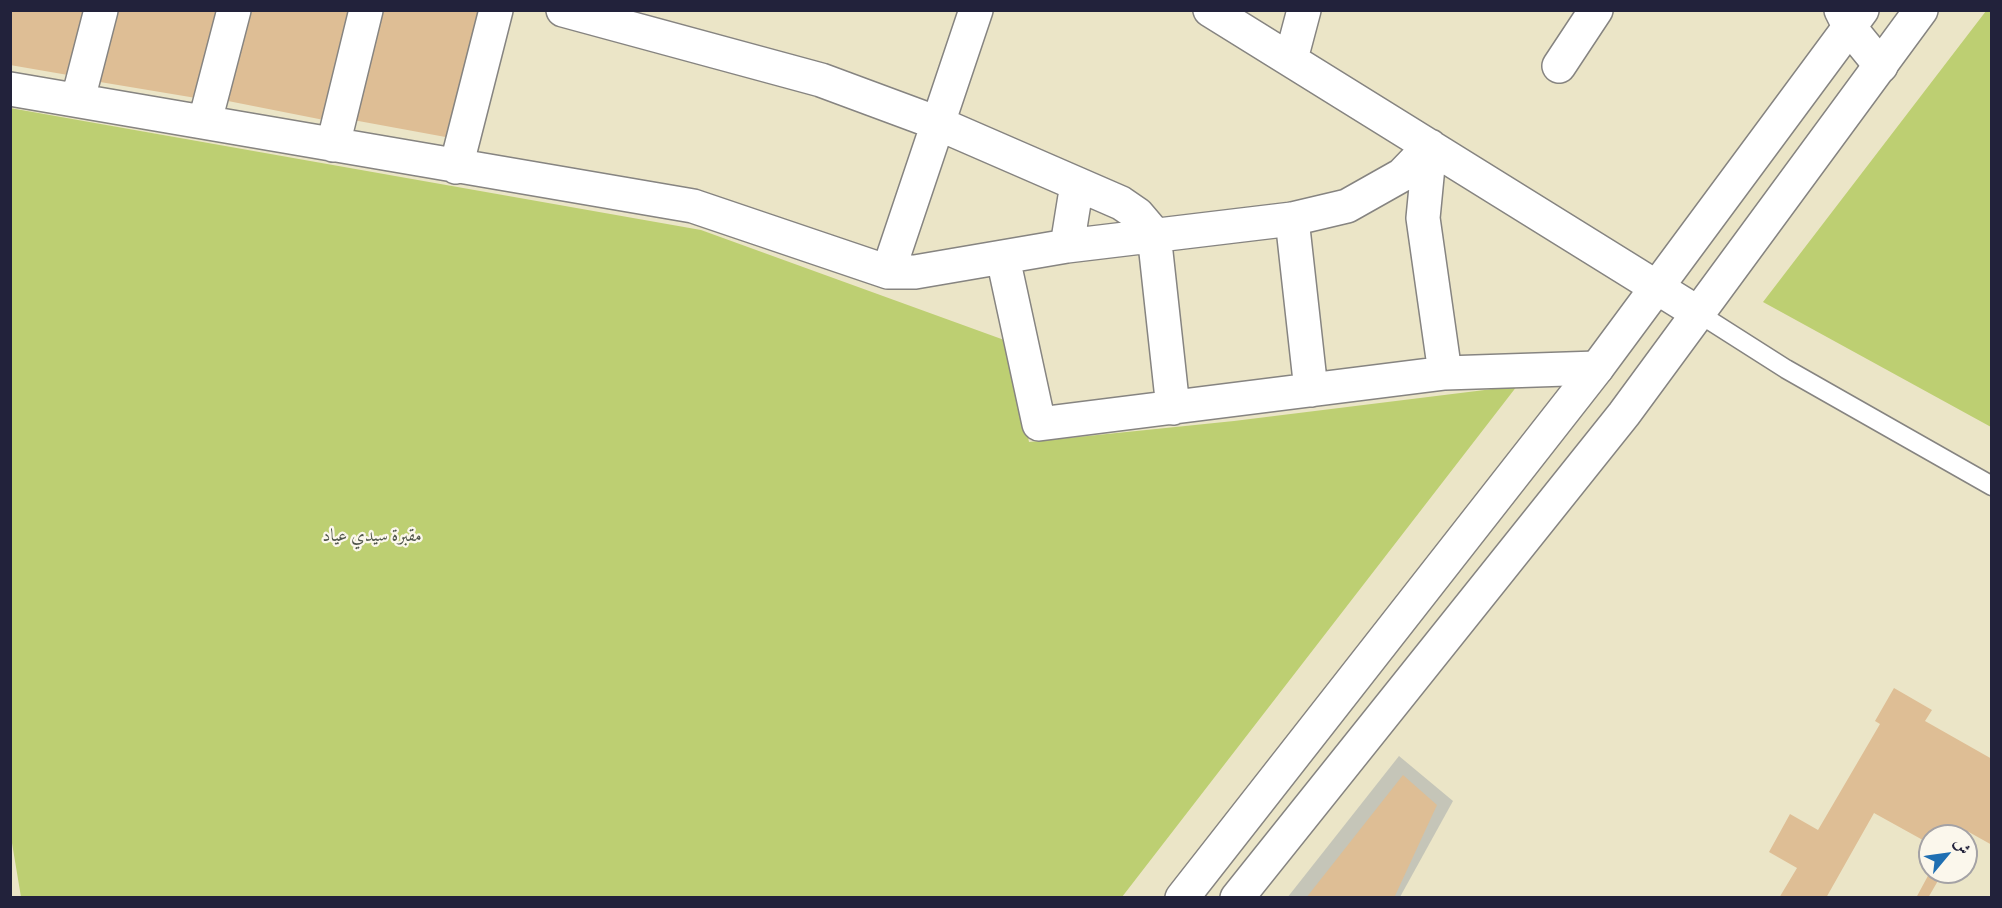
<!DOCTYPE html>
<html>
<head>
<meta charset="utf-8">
<style>
  body { margin:0 }
  #map { position:relative; width:2002px; height:908px; overflow:hidden; background:#ebe5c7; font-family:Alegreya,Amiri,serif }
  canvas { display:block }
  .frame { position:absolute; inset:0; border:12px solid #22223b; pointer-events:none }
  .north { position:absolute; left:1918px; top:824px; width:60px; height:60px; box-sizing:border-box; background:#fbf7ec; border:2px solid #a4a2a5; border-radius:50%; rotate:61deg; font-size:16px; font-weight:700; line-height:24px; text-align:center; color:#22223b }
  .north::after { content:''; display:block; margin:auto; width:21px; height:27px; background:#1f6fb2; clip-path:polygon(50% 0,100% 100%,50% 72%,0 100%) }
</style>
</head>
<body>
<div id="map">
<canvas width="2002" height="908"></canvas>
<div class="frame"></div>
<div class="north">ش</div>
</div>
<script>
const ctx = document.querySelector('canvas').getContext('2d');
ctx.lineJoin = 'round';
function fill(path, color) { ctx.fillStyle = color; ctx.fill(path, 'evenodd'); }
function stroke(path, color, width, dash) { ctx.strokeStyle = color; ctx.lineWidth = width; ctx.lineCap = dash ? 'butt' : 'round'; ctx.setLineDash(dash || []); ctx.stroke(path); }
function label(font, color, halo, rows, align = 'center') {
  ctx.font = font + ' Alegreya,Amiri,serif'; ctx.lineWidth = 4.5; ctx.setLineDash([]); ctx.textBaseline = 'middle'; ctx.strokeStyle = halo; ctx.fillStyle = color; for (const [text, x, y, turn = 0] of rows) {
    ctx.save(); ctx.translate(x, y); ctx.rotate((+turn || 0) * Math.PI / 180); ctx.textAlign = isNaN(turn) ? turn : align; if (halo) ctx.strokeText(text, 0, 0); ctx.fillText(text, 0, 0); ctx.restore();
  }
}
const industrial = new Path2D(`
  M 1399,756 L 1453,801 L 1400,897 L 1287,898 Z`);
const green = new Path2D(`
  M 1986,11 L 1992,11 L 1991,427 L 1763,302 Z
  M 10,108 L 701,230 L 1007,341 L 1029,442 L 1234,421 L 1517,386 L 1122,897 L 21,897 L 10,831 Z`);
const building = new Path2D(`
  M 10,10 L 85,10 L 68,75 L 10,65 Z
  M 118,10 L 220,10 L 196,98 L 100,82 Z
  M 252,10 L 351,10 L 324,120 L 228,101 Z
  M 384,10 L 483,10 L 451,138 L 353,120 Z
  M 1894,688 L 1932,710 L 1925,721 L 1992,759 L 1992,845 L 1967,831 L 1964,836 L 1930,836 L 1930,844 L 1874,813 L 1826,898 L 1779,898 L 1797,868 L 1769,852 L 1790,814 L 1818,830 L 1880,724 L 1875,721 Z
  M 1403,775 L 1437,805 L 1394,898 L 1306,898 Z
  M 1930,872 L 1943,872 L 1928,898 L 1916,898 Z`);
const lane = new Path2D(`
  M 1698,313 L 1786,369 L 1992,486`);
const street = new Path2D(`
  M 563,10 L 821,80 L 937,123 L 1121,203 L 1137,214 L 1154,234 L 1173,408
  M 1210,10 L 1698,313
  M 1841,10 L 1850,28 L 1881,66
  M 1291,59 L 1304,10
  M 1559,66 L 1596,10
  M 10,89 L 693,206 L 888,272 L 915,272 L 1067,246 L 1292,219 L 1347,206 L 1402,175 L 1430,146
  M 78,99 L 101,10
  M 205,121 L 234,10
  M 333,145 L 366,10
  M 1430,146 L 1423,218 L 1445,373
  M 456,167 L 496,10
  M 1292,219 L 1311,390
  M 1067,246 L 1077,184
  M 1003,258 L 1039,424 L 1445,373 L 1597,368
  M 888,272 L 976,10`);
const secondary = new Path2D(`
  M 1182,898 L 1597,368 L 1862,10
  M 1237,898 L 1624,414 L 1921,10`);
const parkNames = [
  ["مقبرة سيدي عياد",372,537]
];
fill(industrial, '#c5c5b8');
fill(green, '#bdcf72');
fill(building, '#debe95');
stroke(lane, '#868481', 21);
stroke(street, '#868481', 36);
stroke(secondary, '#868481', 36);
stroke(lane, '#fff', 18);
stroke(street, '#fff', 33);
stroke(secondary, '#fff', 33);
label('18px', '#50564c', '#fbf7ec', parkNames);
</script>
</body>
</html>
